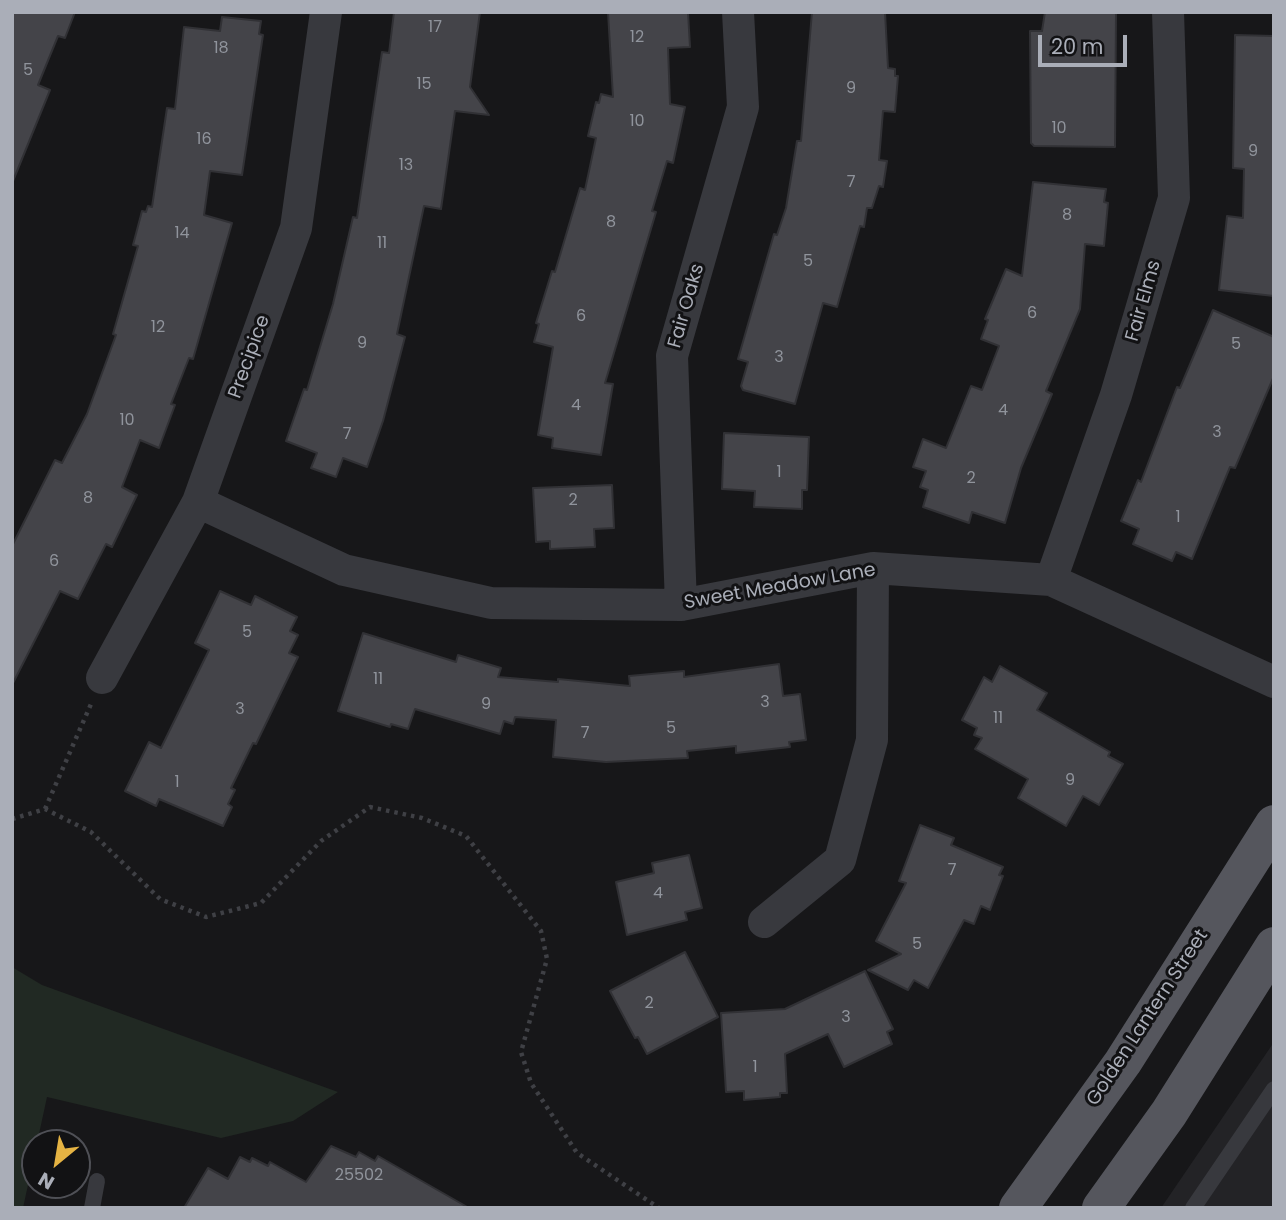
<!DOCTYPE html>
<html>
<head>
<meta charset="utf-8">
<style>
  body { margin:0 }
  #map { position:relative; width:1286px; height:1220px; overflow:hidden; background:#171719; font-family:Poppins,sans-serif }
  canvas { display:block }
  .frame { position:absolute; inset:0; border:14px solid #aaaeb8; pointer-events:none }
  .north { position:absolute; left:21px; top:1129px; width:70px; height:70px; box-sizing:border-box; background:#121214; border:2px solid #4f5056; border-radius:50%; rotate:210deg; font-size:19px; font-weight:700; line-height:28px; text-align:center; color:#aaaeb8 }
  .north::after { content:''; display:block; margin:auto; width:24px; height:32px; background:#e5b343; clip-path:polygon(50% 0,100% 100%,50% 72%,0 100%) }
  .scale { position:absolute; left:1038px; top:35px; width:89px; height:32px; box-sizing:border-box; border:4px solid #aaaeb8; border-top:0; padding-left:9px; font-size:21px; line-height:24px; white-space:nowrap; color:#aaaeb8; -webkit-text-stroke:5px #121214; paint-order:stroke }
</style>
</head>
<body>
<div id="map">
<canvas width="1286" height="1220"></canvas>
<div class="frame"></div>
<div class="north">N</div>
<div class="scale">20 m</div>
</div>
<script>
const ctx = document.querySelector('canvas').getContext('2d');
ctx.lineJoin = 'round';
function fill(path, color) { ctx.fillStyle = color; ctx.fill(path, 'evenodd'); }
function stroke(path, color, width, dash) { ctx.strokeStyle = color; ctx.lineWidth = width; ctx.lineCap = dash ? 'butt' : 'round'; ctx.setLineDash(dash || []); ctx.stroke(path); }
function label(font, color, halo, rows, align = 'center') {
  ctx.font = font + ' Poppins,sans-serif'; ctx.lineWidth = 6; ctx.setLineDash([]); ctx.textBaseline = 'middle'; ctx.strokeStyle = halo; ctx.fillStyle = color; for (const [text, x, y, turn = 0] of rows) {
    ctx.save(); ctx.translate(x, y); ctx.rotate((+turn || 0) * Math.PI / 180); ctx.textAlign = isNaN(turn) ? turn : align; if (halo) ctx.strokeText(text, 0, 0); ctx.fillText(text, 0, 0); ctx.restore();
  }
}
const built = new Path2D(`
  M 1274,1042 L 1274,1208 L 1161,1208 Z`);
const green = new Path2D(`
  M 12,967 L 42,985 L 338,1092 L 293,1121 L 221,1138 L 47,1097 L 23,1208 L 12,1208 Z`);
const building = new Path2D(`
  M 12,12 L 75,12 L 65,38 L 58,36 L 38,85 L 50,90 L 13,181 Z
  M 394,12 L 480,12 L 470,87 L 489,115 L 455,111 L 441,209 L 424,206 L 397,334 L 405,337 L 383,421 L 367,467 L 343,458 L 336,477 L 311,468 L 317,453 L 286,441 L 304,389 L 307,390 L 333,304 L 353,217 L 357,218 L 382,52 L 389,53 Z
  M 608,12 L 688,12 L 690,47 L 668,48 L 670,104 L 685,107 L 673,163 L 667,161 L 652,211 L 656,212 L 605,383 L 613,384 L 601,455 L 552,448 L 553,438 L 538,435 L 553,347 L 534,342 L 539,324 L 536,323 L 552,271 L 555,272 L 580,188 L 585,190 L 596,138 L 588,136 L 596,102 L 599,103 L 601,94 L 613,97 Z
  M 812,12 L 885,12 L 888,68 L 895,69 L 895,76 L 898,76 L 895,112 L 883,111 L 879,160 L 887,161 L 883,187 L 879,186 L 872,208 L 867,208 L 864,227 L 860,226 L 837,307 L 823,303 L 795,404 L 743,390 L 741,386 L 748,362 L 738,359 L 774,234 L 777,235 L 786,208 L 797,141 L 801,141 Z
  M 1045,12 L 1116,12 L 1115,147 L 1034,146 L 1031,143 L 1030,31 L 1042,31 Z
  M 222,17 L 261,21 L 259,34 L 263,35 L 242,175 L 210,171 L 204,215 L 232,223 L 193,359 L 189,358 L 171,404 L 175,405 L 159,448 L 140,440 L 122,487 L 137,495 L 112,547 L 106,544 L 78,599 L 60,591 L 12,685 L 12,546 L 55,460 L 62,463 L 87,414 L 116,335 L 113,334 L 138,246 L 133,245 L 142,211 L 146,212 L 148,206 L 152,207 L 167,108 L 175,109 L 184,27 L 220,31 Z
  M 1235,35 L 1274,36 L 1274,296 L 1219,290 L 1227,216 L 1243,218 L 1244,169 L 1233,168 Z
  M 1033,182 L 1106,189 L 1104,202 L 1108,203 L 1104,246 L 1085,244 L 1080,309 L 1046,391 L 1052,394 L 1021,468 L 1005,523 L 972,512 L 969,523 L 923,507 L 928,490 L 920,487 L 926,471 L 913,467 L 923,439 L 946,448 L 971,386 L 982,390 L 999,346 L 981,339 L 988,320 L 985,319 L 1006,269 L 1022,276 Z
  M 1213,310 L 1274,337 L 1274,376 L 1235,468 L 1230,467 L 1192,559 L 1176,552 L 1172,561 L 1133,544 L 1139,529 L 1121,521 L 1138,480 L 1141,482 L 1177,387 L 1180,388 Z
  M 724,433 L 809,437 L 807,490 L 802,490 L 802,509 L 754,507 L 755,491 L 722,489 Z
  M 612,485 L 614,528 L 594,529 L 595,547 L 550,549 L 550,541 L 536,542 L 533,488 Z
  M 220,591 L 251,605 L 255,596 L 297,617 L 290,631 L 298,635 L 289,653 L 298,657 L 256,744 L 253,743 L 231,788 L 235,790 L 228,804 L 232,807 L 223,826 L 159,799 L 156,806 L 125,791 L 149,742 L 161,748 L 209,650 L 195,643 Z
  M 363,633 L 456,662 L 458,655 L 501,668 L 498,677 L 558,682 L 558,679 L 630,686 L 629,676 L 684,671 L 684,677 L 779,664 L 783,696 L 800,694 L 806,740 L 789,742 L 790,747 L 736,753 L 736,746 L 687,751 L 688,758 L 606,762 L 553,757 L 556,720 L 515,717 L 513,724 L 504,721 L 500,734 L 415,709 L 408,729 L 391,724 L 390,727 L 338,711 Z
  M 1000,666 L 1047,693 L 1037,710 L 1110,752 L 1108,756 L 1123,764 L 1099,805 L 1083,796 L 1066,826 L 1018,798 L 1028,779 L 975,749 L 982,738 L 974,735 L 977,728 L 962,720 L 984,677 L 992,682 Z
  M 920,825 L 954,838 L 951,845 L 1003,867 L 999,875 L 1003,876 L 990,910 L 981,906 L 974,924 L 964,920 L 928,988 L 914,980 L 908,990 L 868,970 L 901,954 L 876,941 L 906,883 L 899,881 Z
  M 689,855 L 702,908 L 685,912 L 687,920 L 627,935 L 616,882 L 654,873 L 652,863 Z
  M 685,952 L 718,1017 L 647,1054 L 638,1037 L 635,1038 L 610,991 Z
  M 865,971 L 893,1029 L 887,1032 L 892,1044 L 844,1067 L 828,1034 L 785,1054 L 787,1093 L 780,1093 L 780,1097 L 744,1100 L 744,1091 L 726,1092 L 721,1013 L 785,1009 Z
  M 331,1146 L 356,1157 L 359,1152 L 375,1161 L 378,1156 L 469,1208 L 184,1208 L 208,1168 L 228,1179 L 240,1157 L 250,1162 L 252,1158 L 268,1166 L 270,1162 L 306,1182 Z`);
const path = new Path2D(`
  M 45,809 L 91,704
  M 12,819 L 45,809 L 91,832 L 160,899 L 206,917 L 261,903 L 321,841 L 370,807 L 422,818 L 466,836 L 541,931 L 547,959 L 521,1052 L 531,1083 L 577,1153 L 659,1208`);
const lane = new Path2D(`
  M 92,1208 L 97,1181
  M 1193,1208 L 1274,1089`);
const street = new Path2D(`
  M 198,502 L 344,570 L 491,603 L 681,605 L 873,568 L 1051,580 L 1274,682
  M 1051,580 L 1116,395 L 1174,198 L 1168,12
  M 681,605 L 672,356 L 743,107 L 738,12
  M 102,678 L 198,502 L 296,228 L 326,12
  M 764,922 L 840,860 L 872,740 L 873,568`);
const primary = new Path2D(`
  M 1018,1208 L 1123,1062 L 1274,824
  M 1101,1208 L 1169,1113 L 1274,946`);
const numberNames = [
  ["17",435,28],
  ["12",637,38],
  ["18",221,49],
  ["5",28,71],
  ["15",424,85],
  ["9",851,89],
  ["10",637,122],
  ["10",1059,129],
  ["16",204,140],
  ["9",1253,152],
  ["13",406,166],
  ["7",851,183],
  ["8",1067,216],
  ["8",611,223],
  ["14",182,234],
  ["11",382,244],
  ["5",808,262],
  ["6",1032,314],
  ["6",581,317],
  ["12",158,328],
  ["9",362,344],
  ["5",1236,345],
  ["3",779,358],
  ["4",576,406],
  ["4",1003,411],
  ["10",127,421],
  ["3",1217,433],
  ["7",347,435],
  ["1",779,473],
  ["2",971,479],
  ["8",88,499],
  ["2",573,501],
  ["1",1178,518],
  ["6",54,562],
  ["5",247,633],
  ["11",378,680],
  ["3",765,703],
  ["9",486,705],
  ["3",240,710],
  ["11",998,719],
  ["5",671,729],
  ["7",585,734],
  ["9",1070,781],
  ["1",177,783],
  ["7",952,871],
  ["4",658,894],
  ["5",917,945],
  ["2",649,1004],
  ["3",846,1018],
  ["1",755,1068],
  ["25502",359,1176]
];
const streetNames = [
  ["Fair Elms",1144,301,-74],
  ["Fair Oaks",687,306,-74],
  ["Precipice",250,357,-70],
  ["Sweet Meadow Lane",780,587,-10],
  ["Golden Lantern Street",1148,1018,-57]
];
fill(built, '#232326');
fill(green, '#212923');
fill(building, '#444449');
stroke(building, '#313135', 2);
stroke(path, '#3f4045', 4.5, [3.5, 5]);
stroke(lane, '#38393e', 16);
stroke(street, '#38393e', 32);
stroke(primary, '#55565d', 38);
label('16px', '#90949c', null, numberNames);
label('19px', '#aaaeb8', '#121214', streetNames);
</script>
</body>
</html>
